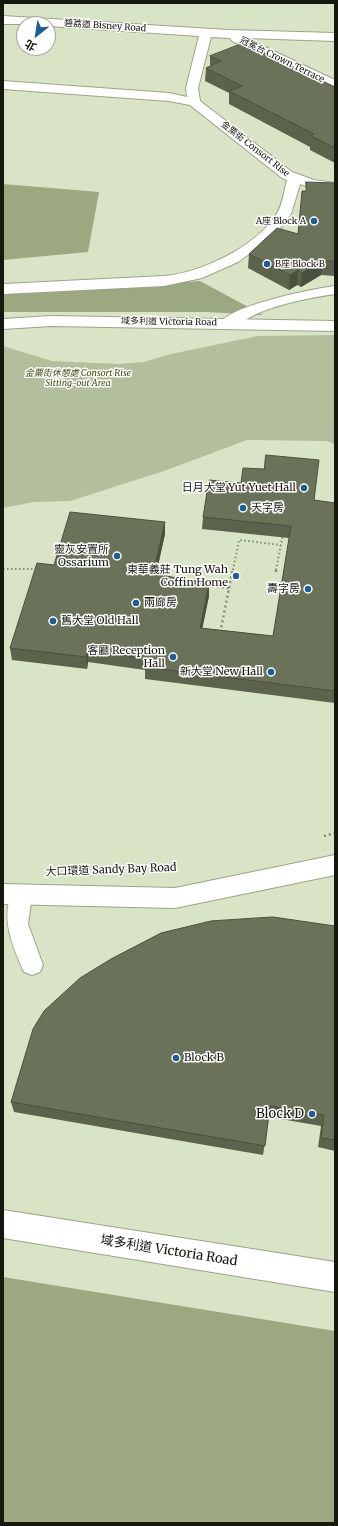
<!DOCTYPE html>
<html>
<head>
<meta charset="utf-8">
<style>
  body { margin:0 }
  #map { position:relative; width:338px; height:1526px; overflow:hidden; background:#d9e4c6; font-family:Merriweather,"Noto Sans TC",serif }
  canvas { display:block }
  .frame { position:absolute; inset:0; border:4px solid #15180e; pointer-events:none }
  .north { position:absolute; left:16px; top:16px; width:40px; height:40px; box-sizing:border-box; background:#fff; border:1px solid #a1a39f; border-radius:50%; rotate:210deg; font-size:11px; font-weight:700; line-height:16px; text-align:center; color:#15180e }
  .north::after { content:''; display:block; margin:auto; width:14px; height:18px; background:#215c93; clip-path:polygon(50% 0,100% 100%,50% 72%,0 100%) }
</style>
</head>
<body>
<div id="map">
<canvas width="338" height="1526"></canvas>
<div class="frame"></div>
<div class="north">北</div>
</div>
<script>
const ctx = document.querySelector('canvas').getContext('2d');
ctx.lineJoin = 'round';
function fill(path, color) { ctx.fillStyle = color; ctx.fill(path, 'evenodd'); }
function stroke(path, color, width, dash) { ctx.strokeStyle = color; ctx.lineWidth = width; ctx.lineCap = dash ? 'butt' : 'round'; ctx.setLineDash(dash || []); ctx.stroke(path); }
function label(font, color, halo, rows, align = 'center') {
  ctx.font = font + ' Merriweather,"Noto Sans TC",serif'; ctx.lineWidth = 3; ctx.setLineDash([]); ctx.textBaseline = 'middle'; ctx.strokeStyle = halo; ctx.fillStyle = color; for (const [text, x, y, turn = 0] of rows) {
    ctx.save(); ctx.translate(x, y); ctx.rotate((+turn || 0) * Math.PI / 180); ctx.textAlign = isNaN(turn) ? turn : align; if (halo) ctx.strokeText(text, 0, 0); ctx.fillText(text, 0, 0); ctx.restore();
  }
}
const green = new Path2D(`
  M 335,335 L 335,444 L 327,441 L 247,440 L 164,471 L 70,501 L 34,502 L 3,508 L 3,346 L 52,361 L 118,364 L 144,362 L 171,354 L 258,336 Z`);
const forest = new Path2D(`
  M 3,184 L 99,192 L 88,252 L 3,260 Z
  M 200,281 L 263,315 L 206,312 L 3,312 L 3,294 Z
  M 3,1277 L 335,1331 L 335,1523 L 3,1523 Z`);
const pathFar1 = new Path2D(`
  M 3,569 L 39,569
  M 233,570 L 239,540 L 281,545
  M 276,570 L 283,534`);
const path = new Path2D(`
  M 276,572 L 276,569
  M 207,586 L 229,588 L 220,634
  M 229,588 L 233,569
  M 324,836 L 335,833`);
const service = new Path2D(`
  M 335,286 L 335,294 C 308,298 282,303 256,314 C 246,319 233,329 222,326 L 220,323 C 232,305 312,289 335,286 Z
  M 21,887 L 29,889 L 32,896 L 28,924 L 43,965 L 40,972 L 32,975 L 24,972 C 12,945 0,918 13,889 Z`);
const minor = new Path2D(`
  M 3,16 L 228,30 L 335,33 L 335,41 L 246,38 L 335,80 L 335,89 L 232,41 L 230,38 L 211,37 L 198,88 L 200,101 L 292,172 L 314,180 L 335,183 L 335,191 L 312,188 L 300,184 L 291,214 L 274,236 L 238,262 L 202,278 L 164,286 L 3,294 L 3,284 L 164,276 C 201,273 255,247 276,215 C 283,204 284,191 287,180 L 282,178 L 190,105 L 169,101 L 3,89 L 3,81 L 169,93 L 187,97 L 186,88 L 199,36 L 48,26 L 48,24 L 3,24 Z
  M 335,855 L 335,875 L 175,908 L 3,904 L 3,884 L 175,888 Z`);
const secondary = new Path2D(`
  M 51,316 L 335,321 L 335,331 L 51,326 L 3,329 L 3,319 Z
  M 3,1210 L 335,1262 L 335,1292 L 3,1238 Z`);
const wall = new Path2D(`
  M 210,56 L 335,87 L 335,163 L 310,150 L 310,147 L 229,104 L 229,93 L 205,81 L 206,68 L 210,66 Z
  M 335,183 L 335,276 L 321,275 L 301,287 L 297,285 L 289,290 L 248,268 L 249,254 L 298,234 L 305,191 Z
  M 314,500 L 335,503 L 335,703 L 145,679 L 145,670 L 88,662 L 87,669 L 12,660 L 10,648 L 54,565 L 165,522 L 165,534 L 156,575 L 209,583 L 209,596 L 202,628 L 273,636 L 289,538 L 202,529 L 203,517 Z
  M 335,926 L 335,1151 L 318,1147 L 321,1126 L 269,1117 L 263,1155 L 14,1112 L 11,1102 Z`);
const shadedWall = new Path2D(`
  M 323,261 L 321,275 L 301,287 L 302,273 Z
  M 298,270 L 297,285 L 289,290 L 290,275 Z
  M 165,522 L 165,534 L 153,587 L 153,574 Z
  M 209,583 L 209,596 L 200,640 L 200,628 Z
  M 88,650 L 88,662 L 87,669 L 86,657 Z`);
const building = new Path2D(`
  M 244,43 L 335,87 L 335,148 L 311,136 L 314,134 L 229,91 L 242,86 L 206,68 L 221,61 L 210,56 Z
  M 306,182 L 335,183 L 335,261 L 323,261 L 302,273 L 298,270 L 290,275 L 249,254 L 277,228 L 298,234 L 302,191 L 306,191 Z
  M 266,455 L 319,460 L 314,500 L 335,503 L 335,691 L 145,667 L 147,659 L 88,650 L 86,657 L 10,648 L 37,563 L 54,565 L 70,512 L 165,522 L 153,574 L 209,583 L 200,628 L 273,636 L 291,526 L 203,517 L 209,480 L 241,483 L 243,468 L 264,469 Z
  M 273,917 L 335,926 L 335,1140 L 321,1138 L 324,1115 L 270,1106 L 265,1146 L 11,1102 L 33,1029 L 44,1011 L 80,978 L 111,959 L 161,933 L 211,921 Z`);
const markers = [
  [314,221,4,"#215c93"],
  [267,264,4,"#215c93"],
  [304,488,4,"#215c93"],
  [243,508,4,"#215c93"],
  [117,556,4,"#215c93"],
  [236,576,4,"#215c93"],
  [308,589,4,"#215c93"],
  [136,603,4,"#215c93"],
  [53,621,4,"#215c93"],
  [173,657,4,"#215c93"],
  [271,672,4,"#215c93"],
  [176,1058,4,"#215c93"],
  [312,1114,4,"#215c93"]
];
const farStreetnames = [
  ["碧荔道 Bisney Road",105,26,4],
  ["冠冕台 Crown Terrace",282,60,26],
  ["金粟街 Consort Rise",255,149,38],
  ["域多利道 Victoria Road",169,322,1]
];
const farPoinames = [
  ["A座 Block A",306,221],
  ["B座 Block B",275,264,"left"]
];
const farParknames = [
  ["金粟街休憩處 Consort Rise",78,373],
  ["Sitting-out Area",78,383]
];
const poiNames = [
  ["日月大堂 Yut Yuet Hall",296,488],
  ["天字房",251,508,"left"],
  ["靈灰安置所",109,550],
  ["Ossarium",109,563],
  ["東華義莊 Tung Wah",228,570],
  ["Coffin Home",228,583],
  ["壽字房",300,589],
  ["兩廊房",144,603,"left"],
  ["舊大堂 Old Hall",61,621,"left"],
  ["客廳 Reception",165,651],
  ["Hall",165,664],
  ["新大堂 New Hall",263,672],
  ["Block B",184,1058,"left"]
];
const streetNames = [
  ["大口環道 Sandy Bay Road",111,870,-2]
];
const nearPoinames = [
  ["Block D",304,1114]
];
const nearStreetnames = [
  ["域多利道 Victoria Road",169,1251,9]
];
fill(green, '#b2be9c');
fill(forest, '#9ba880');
stroke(service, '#9ba489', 2);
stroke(minor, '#9ba489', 2);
stroke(secondary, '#9ba489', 2);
stroke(pathFar1, '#838b76', 2, [1.5, 2.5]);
stroke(path, '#838b76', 2.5, [2, 3]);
fill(service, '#fff');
fill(minor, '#fff');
fill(secondary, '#fff');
fill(wall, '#5b634d');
fill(shadedWall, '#4a503e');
fill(building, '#6a7359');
stroke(building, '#4a503e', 1);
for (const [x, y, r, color] of markers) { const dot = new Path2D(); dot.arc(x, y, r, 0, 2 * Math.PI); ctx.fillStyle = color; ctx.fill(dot); stroke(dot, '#fff', 1.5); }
label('9px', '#15180e', '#fff', farStreetnames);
label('9px', '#15180e', '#fff', farPoinames, 'right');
label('italic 9px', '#425214', '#fff', farParknames);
label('11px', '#15180e', '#fff', poiNames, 'right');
label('11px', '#15180e', '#fff', streetNames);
label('13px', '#15180e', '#fff', nearPoinames, 'right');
label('13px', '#15180e', '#fff', nearStreetnames);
</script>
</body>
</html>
